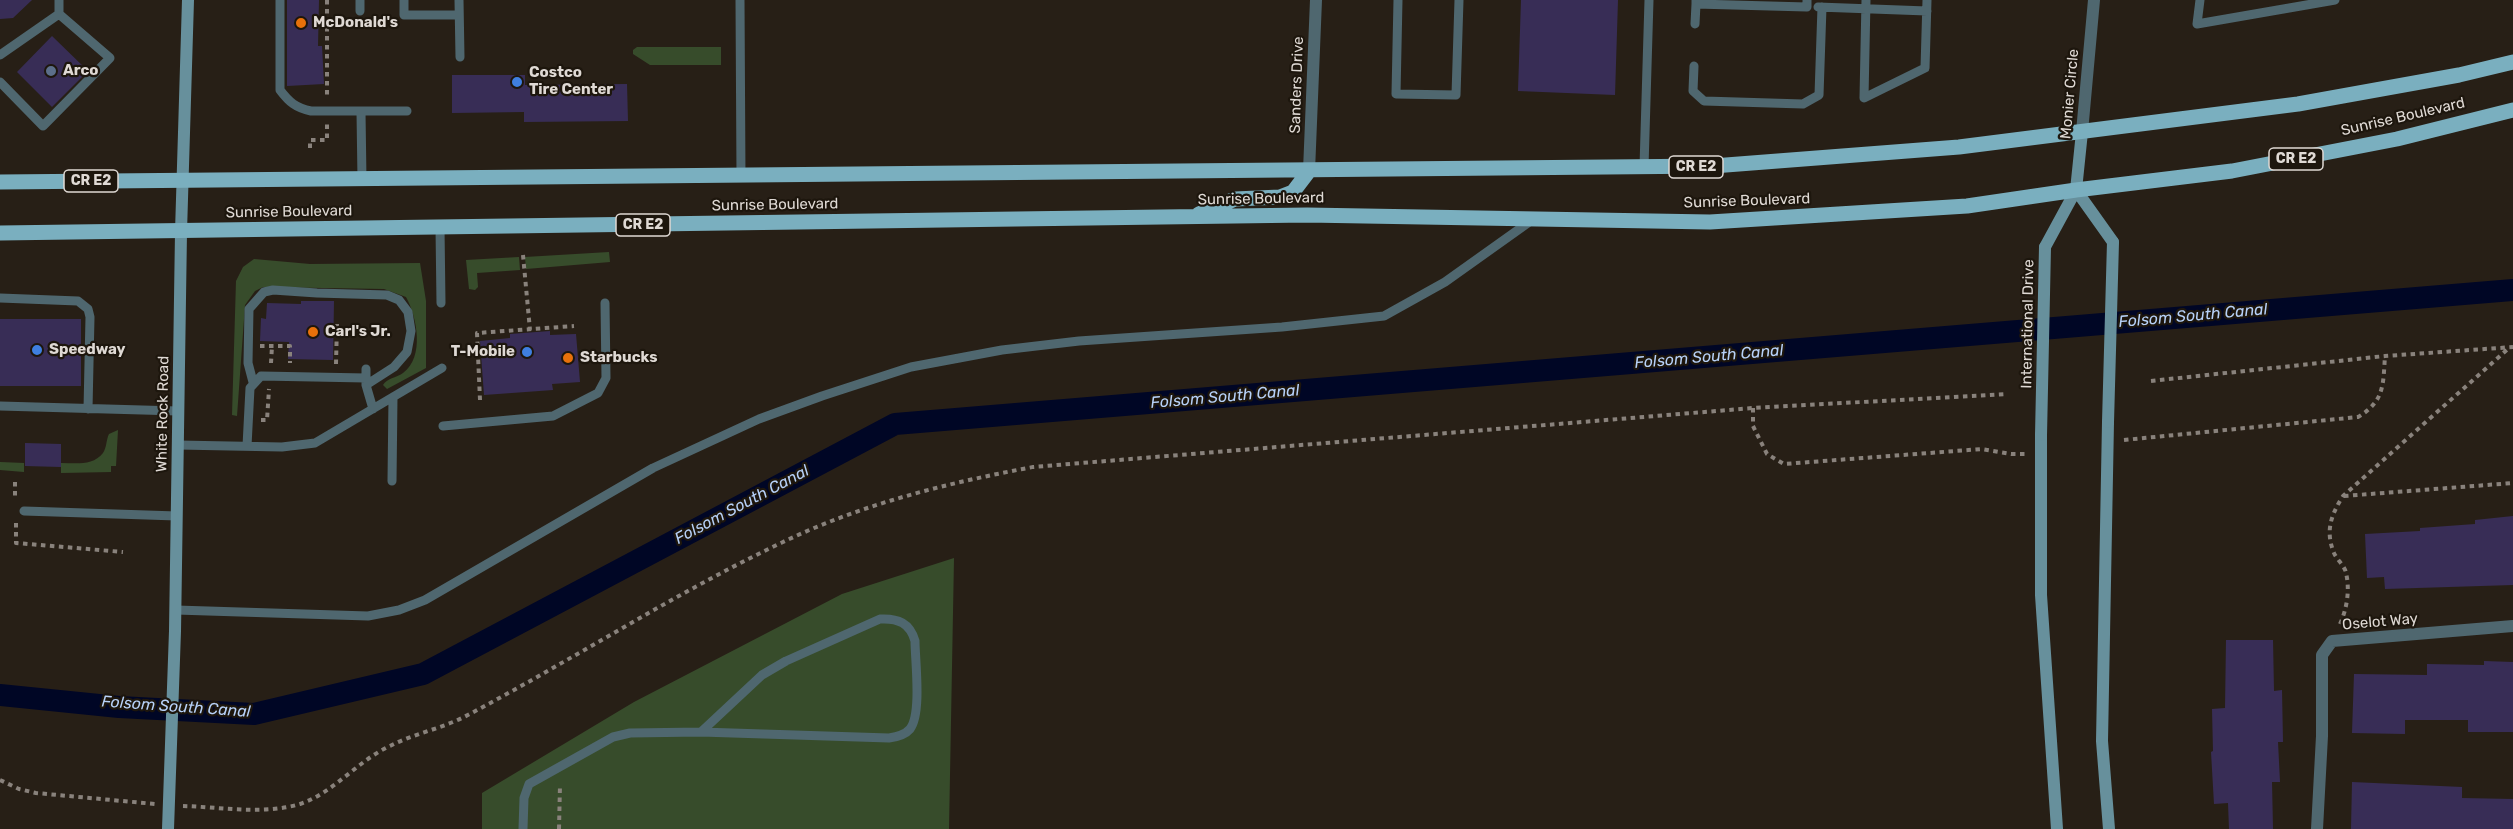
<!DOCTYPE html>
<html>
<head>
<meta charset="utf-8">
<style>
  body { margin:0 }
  canvas { display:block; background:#271f16 }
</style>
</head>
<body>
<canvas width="2513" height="829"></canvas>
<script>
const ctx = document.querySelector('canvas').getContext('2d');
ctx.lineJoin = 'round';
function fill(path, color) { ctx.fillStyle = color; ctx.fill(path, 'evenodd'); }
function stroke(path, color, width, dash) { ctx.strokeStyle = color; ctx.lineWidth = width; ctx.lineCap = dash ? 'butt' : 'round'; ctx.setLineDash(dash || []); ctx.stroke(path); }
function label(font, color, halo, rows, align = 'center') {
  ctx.font = font + ' Rubik,sans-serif'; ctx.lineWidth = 4.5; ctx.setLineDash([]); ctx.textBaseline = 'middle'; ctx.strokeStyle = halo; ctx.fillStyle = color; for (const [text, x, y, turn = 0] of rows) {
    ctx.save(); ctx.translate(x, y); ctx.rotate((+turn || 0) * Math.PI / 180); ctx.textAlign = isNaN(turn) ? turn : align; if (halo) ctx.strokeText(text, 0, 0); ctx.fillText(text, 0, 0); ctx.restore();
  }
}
const green = new Path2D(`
  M 637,47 L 721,47 L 721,65 L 650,65 L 633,54 L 633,50 Z
  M 609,252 L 610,262 L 526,269 L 525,257 Z
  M 519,257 L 520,270 L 477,273 L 478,287 L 475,290 L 469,289 L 466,260 Z
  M 254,259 L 310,264 L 420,263 L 426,301 L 426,368 L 387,389 L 383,385 C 387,378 396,378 403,373 C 425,357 417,317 406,297 L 384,289 L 263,287 L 255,291 L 245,305 L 237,416 L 232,415 L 236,281 L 243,267 Z
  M 118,430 L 116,466 L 111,466 L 111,472 L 61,473 L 61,463 C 76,463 93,466 103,453 C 107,447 106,440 109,434 Z
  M 0,462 L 24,463 L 24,472 L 0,470 Z
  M 954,558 L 949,829 L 482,829 L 482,793 L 634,702 L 842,594 Z`);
const canal = new Path2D(`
  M 0,695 L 119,707 L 254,714 L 423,674 L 895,424 L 2513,290`);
const building = new Path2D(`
  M 0,0 L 32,0 L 13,18 L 0,19 Z
  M 287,0 L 319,0 L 318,46 L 322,46 L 324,84 L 287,86 Z
  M 1521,0 L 1618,0 L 1615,95 L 1518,91 Z
  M 52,36 L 88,71 L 52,107 L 17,72 Z
  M 452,75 L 525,75 L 525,85 L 627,84 L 628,121 L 524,122 L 524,112 L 452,113 Z
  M 301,301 L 334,301 L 333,360 L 288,359 L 289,342 L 260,341 L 261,318 L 266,319 L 267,303 L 301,304 Z
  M 0,319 L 81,319 L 81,386 L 0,386 Z
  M 550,331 L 550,335 L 576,334 L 580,382 L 552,384 L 553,390 L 484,395 L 480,341 L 510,338 L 510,334 Z
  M 25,443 L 61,444 L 61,467 L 25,466 Z
  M 2513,516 L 2513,585 L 2385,589 L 2384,577 L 2367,578 L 2365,534 L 2420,531 L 2420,528 L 2475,524 L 2475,520 Z
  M 2226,640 L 2273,640 L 2274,691 L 2282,690 L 2283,742 L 2278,742 L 2280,782 L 2272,782 L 2273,829 L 2229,829 L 2228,803 L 2214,804 L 2211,752 L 2213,751 L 2212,709 L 2225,708 Z
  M 2484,661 L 2513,662 L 2513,732 L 2468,732 L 2468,720 L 2405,720 L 2405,734 L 2352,733 L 2354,674 L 2427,675 L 2427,664 L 2484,665 Z
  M 2352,782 L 2462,787 L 2462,798 L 2513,799 L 2513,829 L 2351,829 Z`);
const path = new Path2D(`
  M 327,0 L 327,98
  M 310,148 L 310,140 L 327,140 L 327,123
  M 523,255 L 530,330
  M 260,346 L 290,346 L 290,363
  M 271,363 L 272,346
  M 336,364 L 337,324
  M 2151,381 L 2385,356 L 2513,347
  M 480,400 L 477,333 L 574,326
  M 1753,408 L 1753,426 L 1767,454 L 1784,464 L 1982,449 L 2011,454 L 2025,454
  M 261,420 L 267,420 L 269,389
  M 2124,440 L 2358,417 C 2385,401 2383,384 2385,356
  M 15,482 L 15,500
  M 2344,496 L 2513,483
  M 16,523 L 16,543 L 123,552
  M 2340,624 C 2347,609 2350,589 2346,573 C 2345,566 2337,560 2334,553 C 2325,531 2331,515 2343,496 L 2510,347
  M 0,780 L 19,789 L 36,793 L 155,804
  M 183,806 C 220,807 264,815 300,804 C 335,792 357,761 390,746 C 413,734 440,729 464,717 C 571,661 673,594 783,542 C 862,504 947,483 1033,467 L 1753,408 L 2007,394
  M 559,829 L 560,785`);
const service = new Path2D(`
  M 280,0 L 280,90 C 289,102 296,108 311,111 L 407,111
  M 360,0 L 360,11
  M 404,0 L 404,15 L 459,15
  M 459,0 L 460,57
  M 740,0 L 741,176
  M 1398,0 L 1396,94 L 1456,95 L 1459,0
  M 1696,0 L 1696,4 L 1807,7 L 1807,0
  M 1866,0 L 1864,98 L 1925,68 L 1927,0
  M 2200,0 L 2197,24 L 2335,0
  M 1818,7 L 1927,11
  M 1695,24 L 1696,4
  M 0,55 L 59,14 L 59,0
  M 1694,66 L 1693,91 L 1704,101 L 1803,104 L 1819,95 L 1822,7
  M 0,82 L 43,126 L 110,58 L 59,14
  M 361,112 L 362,180
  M 1644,167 L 1649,0
  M 440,228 L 441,303
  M 0,298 L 78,301 L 88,309 L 90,317 L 88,409
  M 366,369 L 366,385 L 373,409
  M 253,382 L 248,363 L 249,309 L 264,292 L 273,290 L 317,293 L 387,295 L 399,300 L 408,312 L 411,331 L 407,352 L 394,367 L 366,385
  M 0,406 L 178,411
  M 443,426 L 553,416 L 598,393 L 606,378 L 605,303
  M 178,445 L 282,447 L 315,443 L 442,368
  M 247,446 L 250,388 L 261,376 L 366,378
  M 392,481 L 393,397
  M 24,511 L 177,516
  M 176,610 L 368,616 L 399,610 L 425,600 L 653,468 L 759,419 L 822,396 L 911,367 L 1002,350 L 1079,341 L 1282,327 L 1384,316 L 1445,282 L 1532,220
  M 523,829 L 524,798 L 529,784 L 613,737 L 630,733 L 701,732 L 889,738 C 896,737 905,735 910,729 C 922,714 915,660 915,641 C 910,623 898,618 880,619 L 786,661 L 762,675 L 701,732`);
const minor = new Path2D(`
  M 2082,132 L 2094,0
  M 1309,171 L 1316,0
  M 2317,829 L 2322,736 L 2322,655 L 2332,641 L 2513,626`);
const secondary = new Path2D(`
  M 2076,190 L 2113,242
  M 2045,247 L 2076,190 L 2082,132
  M 2108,422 L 2102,741 L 2109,829
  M 2041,435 L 2041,595 L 2057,829
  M 168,829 L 175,631 L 181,232 L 188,0`);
const primary = new Path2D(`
  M 0,182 L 1713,166 L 1959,147 L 2298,104 L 2459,75 L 2513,62
  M 1199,214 L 1235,199 L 1280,197 L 1293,192 L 1309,171
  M 0,233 L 1307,215 L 1710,222 L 1967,206 L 2076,190 L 2232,171 L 2397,139 L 2513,110`);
const secondaryBridge = new Path2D(`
  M 2108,422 L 2113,242
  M 2041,435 L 2045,247`);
const markers = [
  [301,23,6,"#e8710a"],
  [51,71,6,"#5c6f8a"],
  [517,82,6,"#3f7fe0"],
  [313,332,6,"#e8710a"],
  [37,350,6,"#3f7fe0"],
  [527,352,6,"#3f7fe0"],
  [568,358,6,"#e8710a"]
];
const shields = [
  [2296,159,54],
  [1696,167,54],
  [91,181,54],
  [643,225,54]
];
const shieldNames = [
  ["CR E2",2296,159],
  ["CR E2",1696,167],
  ["CR E2",91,181],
  ["CR E2",643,225]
];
const poiNames = [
  ["McDonald's",313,23],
  ["Arco",63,71],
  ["Costco",529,73],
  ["Tire Center",529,90],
  ["Carl's Jr.",325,332],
  ["Speedway",49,350],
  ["T-Mobile",515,352,"right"],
  ["Starbucks",580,358]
];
const streetNames = [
  ["Sanders Drive",1297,85,-88],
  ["Monier Circle",2070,94,-85],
  ["Sunrise Boulevard",2403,117,-13],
  ["Sunrise Boulevard",1261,199,-1],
  ["Sunrise Boulevard",1747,201,-2],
  ["Sunrise Boulevard",775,205,-1],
  ["Sunrise Boulevard",289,212,-1],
  ["International Drive",2028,324,-89],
  ["White Rock Road",163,414,-89],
  ["Oselot Way",2380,622,-5]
];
const waterNames = [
  ["Folsom South Canal",2193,316,-5],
  ["Folsom South Canal",1709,357,-5],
  ["Folsom South Canal",1225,397,-5],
  ["Folsom South Canal",742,505,-28],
  ["Folsom South Canal",176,707,4]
];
fill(green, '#374c2b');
stroke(canal, '#000625', 22);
fill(building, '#382d56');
stroke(path, '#89827c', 4, [4.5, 4.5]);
stroke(service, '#4f676f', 9);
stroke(minor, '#4f676f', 12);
stroke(secondary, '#67909c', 12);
stroke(primary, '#7aafbf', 15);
stroke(secondaryBridge, '#67909c', 12);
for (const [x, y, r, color] of markers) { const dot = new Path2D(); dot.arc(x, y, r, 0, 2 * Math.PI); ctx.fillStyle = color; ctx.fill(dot); stroke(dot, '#1d160d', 2); }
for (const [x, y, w] of shields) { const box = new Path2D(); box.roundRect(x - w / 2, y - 11, w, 22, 4.5); ctx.fillStyle = '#1d160d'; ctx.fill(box); stroke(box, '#dfd9d4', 1.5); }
label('bold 14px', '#dfd9d4', null, shieldNames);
label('bold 15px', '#dfd9d4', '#1d160d', poiNames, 'left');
label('15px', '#dfd9d4', '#1d160d', streetNames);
label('italic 16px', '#b7d1f8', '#1d160d', waterNames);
</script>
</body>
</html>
